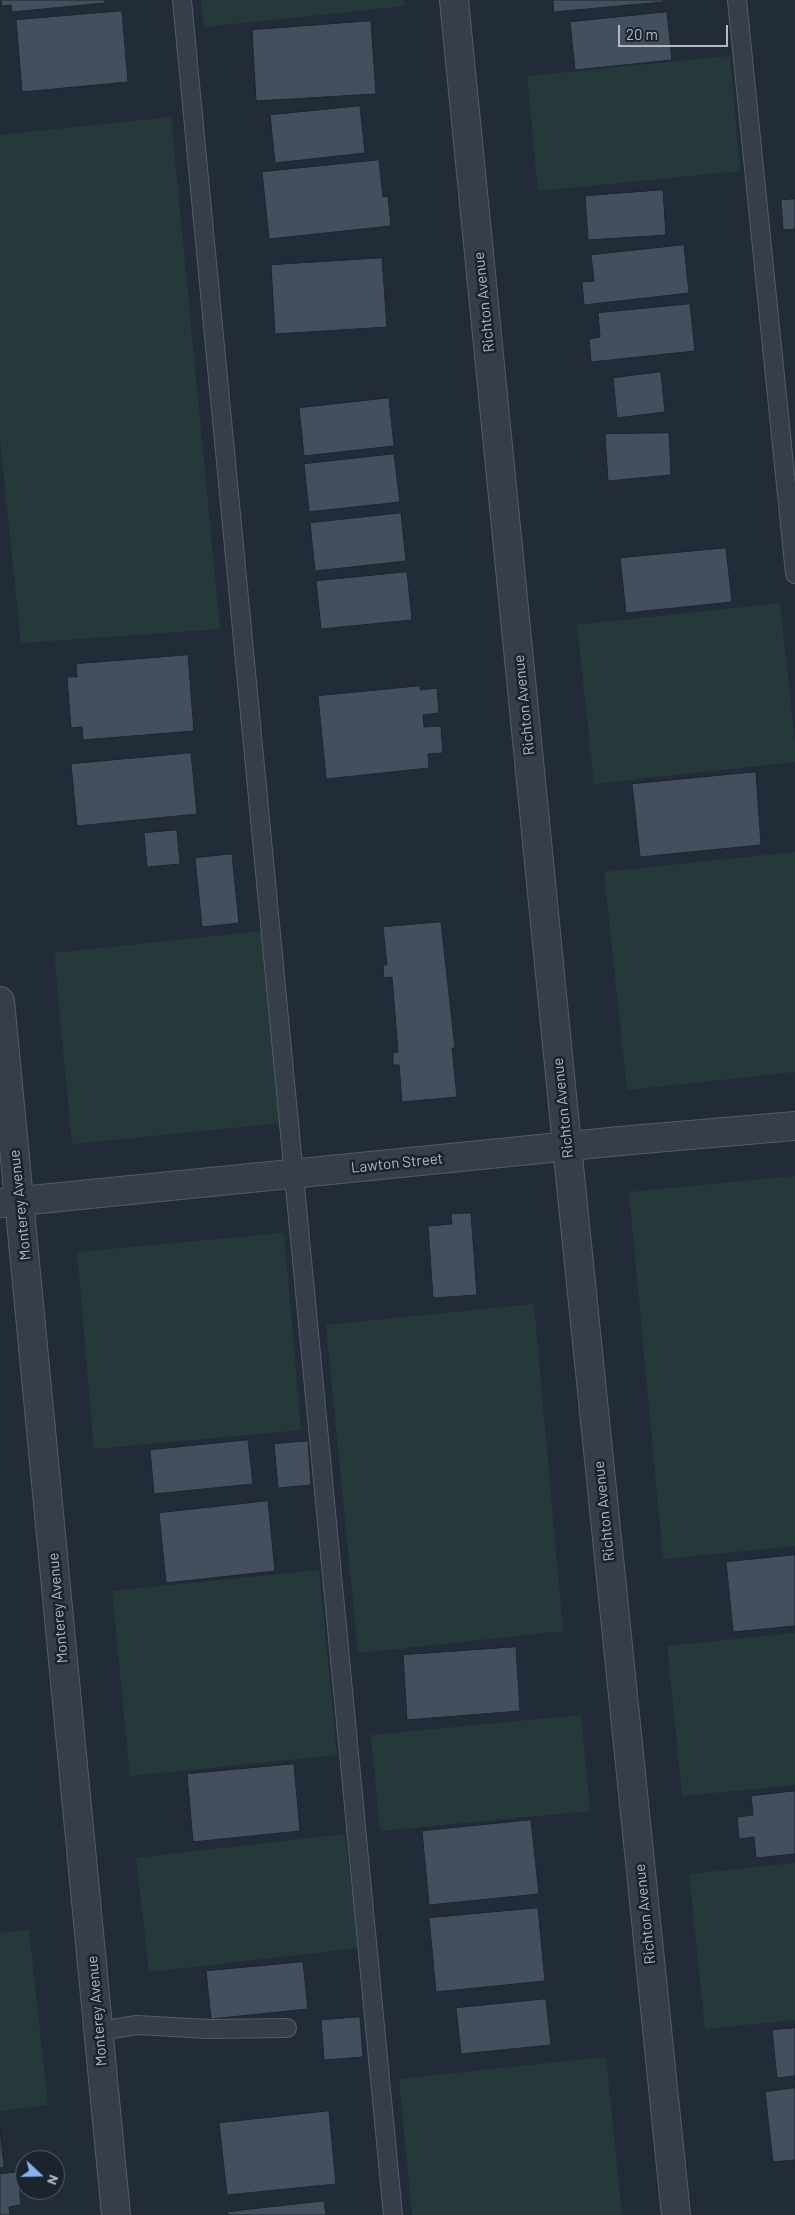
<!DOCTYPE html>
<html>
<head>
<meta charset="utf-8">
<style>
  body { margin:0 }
  #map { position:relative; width:795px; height:2215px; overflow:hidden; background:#222c38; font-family:Barlow,sans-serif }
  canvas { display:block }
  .north { position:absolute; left:15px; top:2150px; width:50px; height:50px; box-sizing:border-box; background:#1b232d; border:1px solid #575f6a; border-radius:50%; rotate:111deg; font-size:14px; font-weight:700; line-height:20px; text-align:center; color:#b1b9c5 }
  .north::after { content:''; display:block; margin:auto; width:18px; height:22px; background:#88b2f2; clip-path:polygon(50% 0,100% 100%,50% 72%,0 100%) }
  .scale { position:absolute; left:618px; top:25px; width:110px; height:22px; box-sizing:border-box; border:2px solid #b1b9c5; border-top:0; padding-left:6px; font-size:15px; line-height:18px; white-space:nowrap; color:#b1b9c5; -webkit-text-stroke:4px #1b232d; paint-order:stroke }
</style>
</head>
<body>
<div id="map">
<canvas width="795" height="2215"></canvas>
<div class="north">N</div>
<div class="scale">20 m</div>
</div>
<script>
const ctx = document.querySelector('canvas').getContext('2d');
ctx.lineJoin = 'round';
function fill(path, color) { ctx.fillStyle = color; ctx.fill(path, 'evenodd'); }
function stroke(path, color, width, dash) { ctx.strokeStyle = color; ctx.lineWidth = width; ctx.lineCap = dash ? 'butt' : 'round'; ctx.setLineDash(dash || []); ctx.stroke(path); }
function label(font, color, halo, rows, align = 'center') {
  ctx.font = font + ' Barlow,sans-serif'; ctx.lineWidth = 5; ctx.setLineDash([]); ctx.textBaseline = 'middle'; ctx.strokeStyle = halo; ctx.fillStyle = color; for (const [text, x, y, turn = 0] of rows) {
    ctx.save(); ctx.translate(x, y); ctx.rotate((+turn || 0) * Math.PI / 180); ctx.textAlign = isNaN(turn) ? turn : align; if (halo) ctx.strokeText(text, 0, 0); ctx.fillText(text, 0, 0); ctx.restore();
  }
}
const green = new Path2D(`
  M 201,0 L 404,0 L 405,6 L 204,27 Z
  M 730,56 L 740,171 L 538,191 L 527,76 Z
  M 171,117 L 220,629 L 21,643 L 0,440 L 0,135 Z
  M 780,603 L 795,741 L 795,762 L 594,784 L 577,625 Z
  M 795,852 L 795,1072 L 627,1090 L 604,872 Z
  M 262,931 L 281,1123 L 72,1144 L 54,953 Z
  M 795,1176 L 795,1546 L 663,1559 L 629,1192 Z
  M 284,1233 L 301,1430 L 94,1449 L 77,1252 Z
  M 534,1304 L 563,1631 L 358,1653 L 326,1325 Z
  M 319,1570 L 337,1755 L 130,1776 L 112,1591 Z
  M 795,1633 L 795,1785 L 682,1796 L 667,1646 Z
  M 581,1715 L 590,1811 L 380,1831 L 371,1735 Z
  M 345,1834 L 359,1948 L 149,1972 L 136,1858 Z
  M 795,1863 L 795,2020 L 705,2029 L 689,1874 Z
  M 29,1930 L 48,2105 L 0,2111 L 0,1933 Z
  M 606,2057 L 622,2215 L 412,2215 L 399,2079 Z`);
const building = new Path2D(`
  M 2,0 L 104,0 L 105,3 L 12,12 L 11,5 L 2,6 Z
  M 553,0 L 663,0 L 663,2 L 554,12 Z
  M 122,11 L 128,82 L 22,92 L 16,20 Z
  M 667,12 L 672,60 L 575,70 L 570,22 Z
  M 371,21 L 376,94 L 256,101 L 252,30 Z
  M 360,106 L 365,153 L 275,163 L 270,115 Z
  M 379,160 L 383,197 L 388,196 L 391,226 L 269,239 L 262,172 Z
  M 663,190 L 666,235 L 588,240 L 585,196 Z
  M 795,199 L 795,229 L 783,230 L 781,200 Z
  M 684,245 L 689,293 L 584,305 L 582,282 L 594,281 L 591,255 Z
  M 382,258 L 387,327 L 275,334 L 271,265 Z
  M 690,304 L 695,351 L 591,362 L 589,339 L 600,337 L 598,313 Z
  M 661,372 L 665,412 L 617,418 L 613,378 Z
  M 389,398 L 394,446 L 304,456 L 299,408 Z
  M 669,433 L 671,475 L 608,481 L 605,434 Z
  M 394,454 L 400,502 L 309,512 L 304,464 Z
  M 401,513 L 406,561 L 315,571 L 310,523 Z
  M 726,548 L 732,602 L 626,613 L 620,558 Z
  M 407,572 L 412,620 L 321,629 L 316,581 Z
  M 188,655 L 194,731 L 83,740 L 82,727 L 71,728 L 67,677 L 77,677 L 76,664 Z
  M 420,686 L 420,690 L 437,688 L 439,713 L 423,715 L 424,727 L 441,726 L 443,753 L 428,754 L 429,768 L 326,779 L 318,696 Z
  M 191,753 L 197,814 L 77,826 L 71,764 Z
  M 756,772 L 761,845 L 640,857 L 632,784 Z
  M 177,830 L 180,864 L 147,867 L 144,833 Z
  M 232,854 L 239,923 L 202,927 L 195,858 Z
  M 441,922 L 455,1048 L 452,1048 L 457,1097 L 402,1102 L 399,1065 L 393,1065 L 393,1053 L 398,1052 L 392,977 L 384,978 L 383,965 L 387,965 L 383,927 Z
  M 471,1213 L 477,1295 L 433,1298 L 428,1226 L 452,1224 L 451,1214 Z
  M 248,1440 L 253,1484 L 154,1494 L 150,1450 Z
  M 308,1441 L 311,1485 L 278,1488 L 274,1444 Z
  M 268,1501 L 275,1571 L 166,1583 L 159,1513 Z
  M 795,1555 L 795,1626 L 733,1632 L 726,1562 Z
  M 516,1647 L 520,1711 L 407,1720 L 403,1655 Z
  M 294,1764 L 300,1831 L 193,1842 L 187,1774 Z
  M 795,1791 L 795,1854 L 756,1858 L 754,1837 L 739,1839 L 737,1817 L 753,1815 L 751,1796 Z
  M 531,1820 L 539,1894 L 429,1905 L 422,1831 Z
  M 538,1908 L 545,1981 L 436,1992 L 429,1918 Z
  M 303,1962 L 308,2009 L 211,2019 L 206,1971 Z
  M 546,1999 L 551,2045 L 461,2054 L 456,2008 Z
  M 360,2017 L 363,2057 L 324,2060 L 321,2020 Z
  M 795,2028 L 795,2076 L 777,2078 L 772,2030 Z
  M 795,2088 L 795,2160 L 773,2162 L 765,2092 Z
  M 329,2111 L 336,2184 L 227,2195 L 219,2123 Z
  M 0,2129 L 4,2167 L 0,2168 Z
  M 18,2172 L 21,2205 L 9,2207 L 10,2215 L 0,2215 L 0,2174 Z
  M 324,2201 L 326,2215 L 228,2215 L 228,2212 Z`);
const lane = new Path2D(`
  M 182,0 L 393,2215
  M 737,0 L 795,574
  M 99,2031 L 137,2025 L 208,2029 L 287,2028`);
const street = new Path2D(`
  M 454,0 L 567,1146 L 676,2215
  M 0,1001 L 116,2215
  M 0,1203 L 620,1141 L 795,1126`);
const streetNames = [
  ["Richton Avenue",484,302,-96],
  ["Richton Avenue",524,705,-96],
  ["Richton Avenue",563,1108,-96],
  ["Lawton Street",397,1163,-6],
  ["Monterey Avenue",20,1205,-96],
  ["Richton Avenue",604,1511,-96],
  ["Monterey Avenue",58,1608,-95],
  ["Richton Avenue",645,1914,-96],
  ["Monterey Avenue",97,2011,-95]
];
fill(green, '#25393a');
fill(building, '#444f5d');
stroke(building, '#1d2530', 1);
stroke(lane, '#545c67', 20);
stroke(street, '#545c67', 30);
stroke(lane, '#363e49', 18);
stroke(street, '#363e49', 28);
label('15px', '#b1b9c5', '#1b232d', streetNames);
</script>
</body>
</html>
